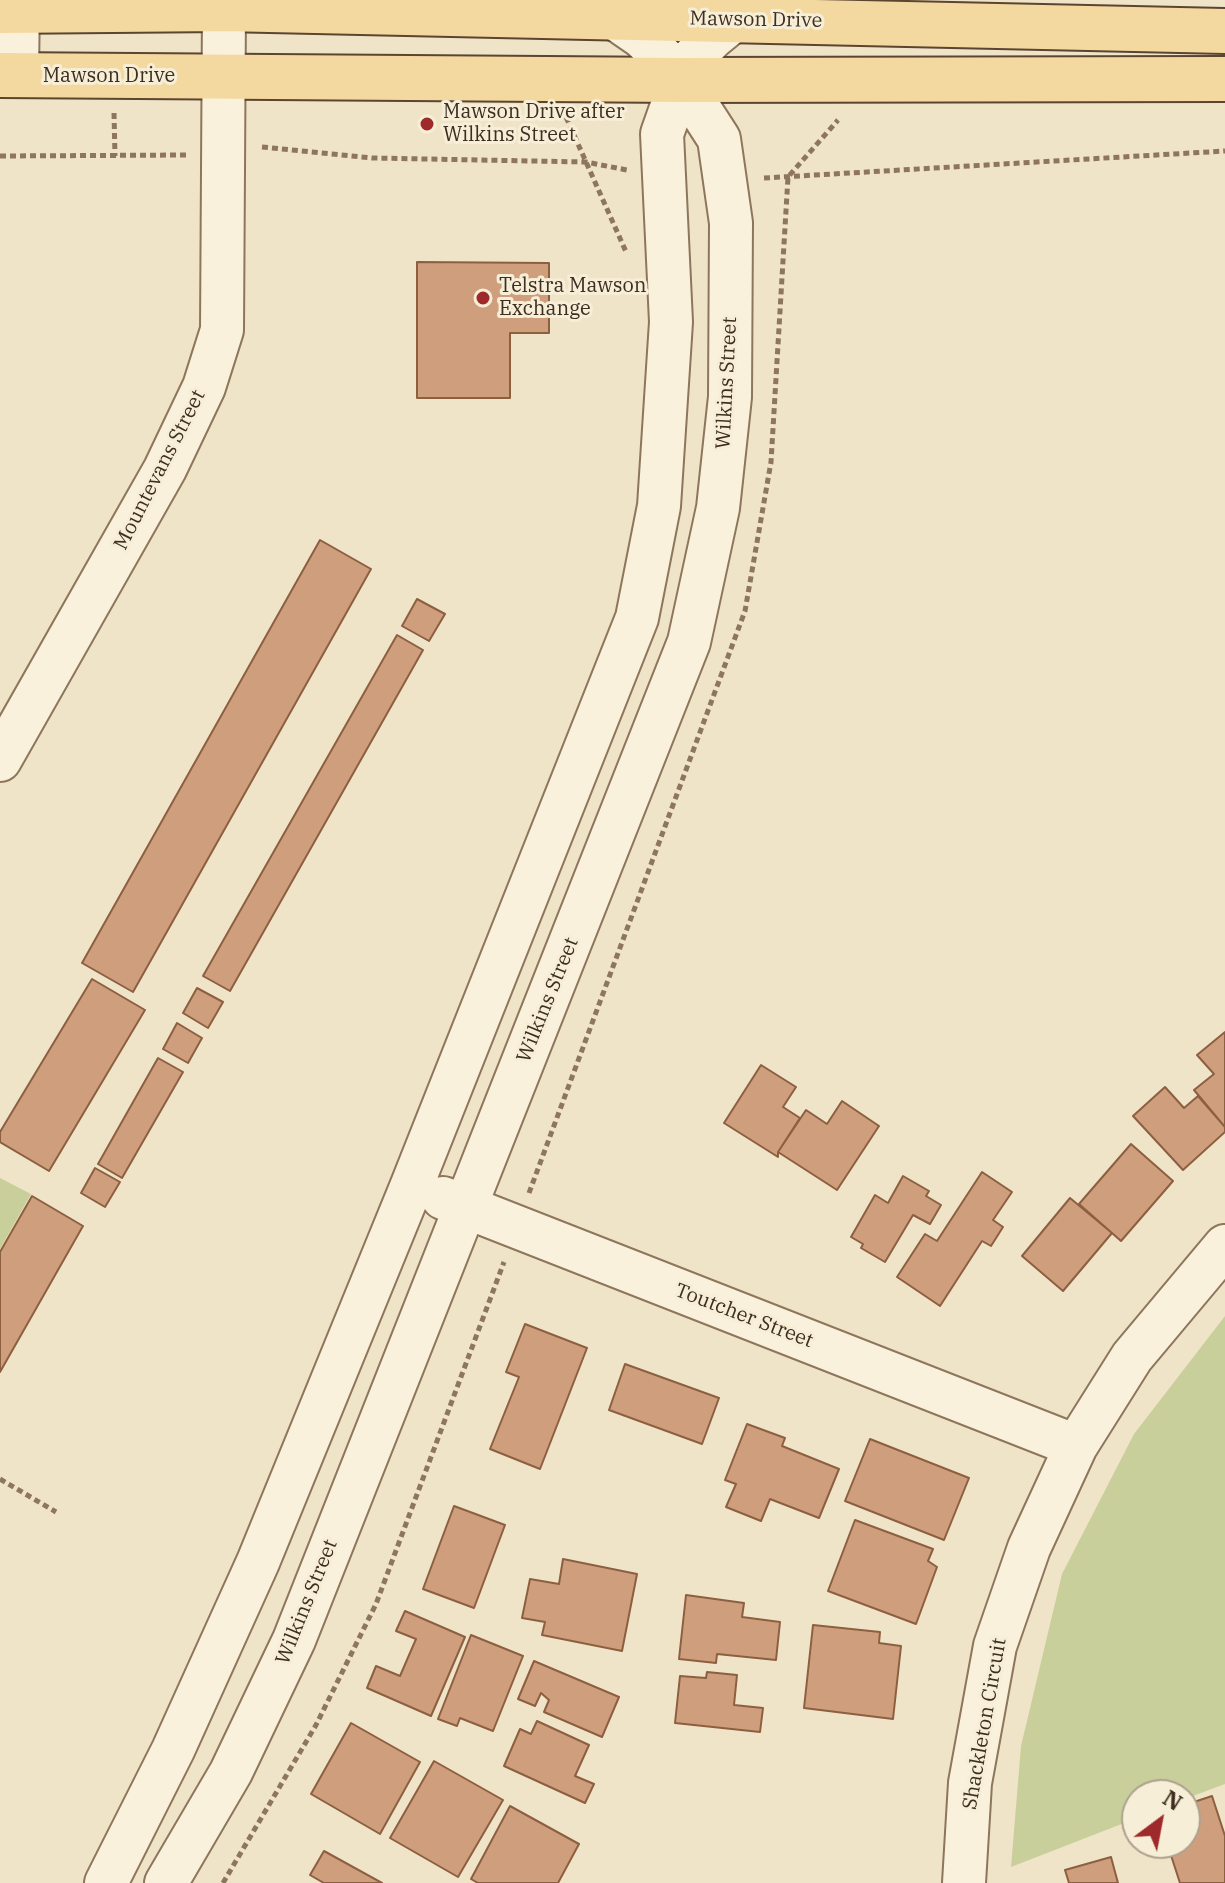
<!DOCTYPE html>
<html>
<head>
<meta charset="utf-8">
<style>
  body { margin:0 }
  #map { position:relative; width:1225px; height:1883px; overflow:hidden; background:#f0e4c8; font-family:"IBM Plex Serif",serif }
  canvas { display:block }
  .north { position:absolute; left:1121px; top:1779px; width:80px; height:80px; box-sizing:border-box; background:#f7eed8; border:2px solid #ada18e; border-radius:50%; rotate:32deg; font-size:22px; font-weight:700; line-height:32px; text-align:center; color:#3d2e20 }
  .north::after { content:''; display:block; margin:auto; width:28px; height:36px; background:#9e2a2b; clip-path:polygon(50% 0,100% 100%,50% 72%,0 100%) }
</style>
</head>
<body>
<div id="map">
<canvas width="1225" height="1883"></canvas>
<div class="north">N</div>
</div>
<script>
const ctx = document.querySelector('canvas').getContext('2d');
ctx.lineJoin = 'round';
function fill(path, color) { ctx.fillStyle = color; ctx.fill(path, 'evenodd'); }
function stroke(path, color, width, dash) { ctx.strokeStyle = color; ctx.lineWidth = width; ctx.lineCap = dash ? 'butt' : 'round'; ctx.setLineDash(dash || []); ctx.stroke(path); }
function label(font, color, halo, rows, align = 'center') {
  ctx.font = font + ' "IBM Plex Serif",serif'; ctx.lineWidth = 6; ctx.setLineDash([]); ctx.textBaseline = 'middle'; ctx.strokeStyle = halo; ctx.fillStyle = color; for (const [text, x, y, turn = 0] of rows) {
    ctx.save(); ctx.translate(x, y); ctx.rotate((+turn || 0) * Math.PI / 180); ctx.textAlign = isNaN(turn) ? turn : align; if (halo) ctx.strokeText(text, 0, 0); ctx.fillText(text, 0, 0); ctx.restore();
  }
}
const green = new Path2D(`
  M 0,1178 L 31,1194 L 0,1249 Z
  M 1225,1316 L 1225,1784 L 1185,1799 L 1185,1795 L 1137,1795 L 1137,1818 L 1011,1867 L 1021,1746 L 1062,1574 L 1134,1434 Z`);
const building = new Path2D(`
  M 417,262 L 549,263 L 549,333 L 510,333 L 510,398 L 417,398 Z
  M 320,540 L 371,569 L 133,992 L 82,963 Z
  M 417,599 L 445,614 L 429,641 L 402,626 Z
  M 397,635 L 423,650 L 230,991 L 203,976 Z
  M 92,979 L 145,1010 L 49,1171 L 0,1142 L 0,1132 Z
  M 197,988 L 223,1002 L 208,1028 L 183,1013 Z
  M 177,1023 L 202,1038 L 188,1063 L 163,1049 Z
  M 1225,1032 L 1225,1127 L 1194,1090 L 1214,1074 L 1197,1055 Z
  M 158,1058 L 183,1072 L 122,1178 L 98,1164 Z
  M 761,1065 L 796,1087 L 783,1107 L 800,1118 L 778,1152 L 778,1157 L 724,1123 Z
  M 1165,1087 L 1184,1108 L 1198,1096 L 1225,1127 L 1225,1132 L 1183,1170 L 1133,1116 Z
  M 842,1101 L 879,1126 L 837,1190 L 778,1152 L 806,1110 L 827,1124 Z
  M 1131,1144 L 1173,1181 L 1121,1241 L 1079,1204 Z
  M 95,1168 L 120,1182 L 105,1207 L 81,1193 Z
  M 982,1172 L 1012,1192 L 993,1220 L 1003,1227 L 991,1246 L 982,1241 L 940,1306 L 897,1277 L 925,1234 L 937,1241 Z
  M 903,1176 L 929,1191 L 926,1196 L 941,1205 L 930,1224 L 913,1215 L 885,1262 L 861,1248 L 863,1244 L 851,1237 L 875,1195 L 888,1203 Z
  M 32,1196 L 83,1226 L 0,1372 L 0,1252 Z
  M 1070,1198 L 1112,1233 L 1063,1291 L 1022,1256 Z
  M 525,1324 L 587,1348 L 540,1469 L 490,1449 L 519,1377 L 506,1372 Z
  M 625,1364 L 719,1398 L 702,1444 L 609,1410 Z
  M 747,1424 L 785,1438 L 782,1446 L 839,1469 L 819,1518 L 770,1499 L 761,1521 L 726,1507 L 736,1484 L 725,1480 Z
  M 870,1439 L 969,1478 L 944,1540 L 845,1501 Z
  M 454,1506 L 505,1525 L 474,1608 L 423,1589 Z
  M 855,1520 L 933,1549 L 928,1561 L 937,1567 L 916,1624 L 828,1591 Z
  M 563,1559 L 637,1574 L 622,1651 L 542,1635 L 545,1622 L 522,1618 L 530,1579 L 559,1584 Z
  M 686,1595 L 744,1603 L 742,1617 L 780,1622 L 776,1660 L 717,1654 L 716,1663 L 679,1659 Z
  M 405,1611 L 465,1637 L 431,1716 L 367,1688 L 376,1666 L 400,1676 L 416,1639 L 396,1631 Z
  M 813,1625 L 880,1632 L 879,1643 L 901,1646 L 893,1719 L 804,1708 Z
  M 471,1635 L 523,1656 L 493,1731 L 460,1718 L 457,1726 L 438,1719 Z
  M 534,1661 L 619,1697 L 602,1737 L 544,1712 L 549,1700 L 541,1693 L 535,1706 L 518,1699 Z
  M 707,1672 L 737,1675 L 734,1705 L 763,1708 L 760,1732 L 675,1723 L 680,1676 L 706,1678 Z
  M 537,1721 L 589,1745 L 575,1776 L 594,1784 L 585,1803 L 504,1766 L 520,1729 L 531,1734 Z
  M 351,1723 L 420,1762 L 380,1834 L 311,1794 Z
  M 434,1761 L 503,1800 L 458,1877 L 390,1838 Z
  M 1212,1796 L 1225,1836 L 1225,1883 L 1180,1883 L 1167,1843 L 1185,1843 L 1185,1805 Z
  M 510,1806 L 579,1844 L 558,1883 L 478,1883 L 471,1879 Z
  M 324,1851 L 382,1883 L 324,1883 L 310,1875 Z
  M 1111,1857 L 1118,1883 L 1069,1883 L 1065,1870 Z`);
const path = new Path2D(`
  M 114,113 L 115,156
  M 566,117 L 627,254
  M 262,147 L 372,158 L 586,162 L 627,170
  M 0,156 L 187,155
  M 764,178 L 1225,151
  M 529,1193 L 745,611 L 771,462 L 788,177 L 838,120
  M 0,1479 L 56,1512
  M 223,1883 L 316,1725 L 376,1604 L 504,1262`);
const minor = new Path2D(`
  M 17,75 L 18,0
  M 0,760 L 165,469 L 204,387 L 222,330 L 224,9
  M 443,1198 L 1076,1446
  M 106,1883 L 173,1750 L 258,1562 L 412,1185 L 637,618 L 659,506 L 671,322 L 662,134 L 681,80 L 693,58 L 712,38 L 734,20
  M 166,1883 L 231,1772 L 294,1640 L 689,642 L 718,508 L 730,397 L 731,223 L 719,139 L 681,80 L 663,58 L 642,37 L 613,17
  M 964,1883 L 970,1783 L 995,1646 L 1029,1548 L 1076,1446 L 1132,1357 L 1225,1246`);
const major = new Path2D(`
  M 0,11 L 224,9 L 1225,31
  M 0,75 L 681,80 L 1225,79`);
const markers = [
  [427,124,8,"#9e2a2b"],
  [483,298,8,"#9e2a2b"]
];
const streetNames = [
  ["Mawson Drive",756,20,1],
  ["Mawson Drive",109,76],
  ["Wilkins Street",727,383,-87],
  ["Mountevans Street",160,470,-63],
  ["Wilkins Street",548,1000,-68],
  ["Toutcher Street",744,1316,21],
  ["Wilkins Street",307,1602,-68],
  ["Shackleton Circuit",985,1724,-80]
];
const poiNames = [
  ["Mawson Drive after",443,112],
  ["Wilkins Street",443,135],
  ["Telstra Mawson",499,286],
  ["Exchange",499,309]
];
fill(green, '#c9cf9b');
fill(building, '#cf9f7d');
stroke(building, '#8d5f41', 2);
stroke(minor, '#8d765c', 46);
stroke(major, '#5b4430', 48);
stroke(path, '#8d765c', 5, [6, 4]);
stroke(minor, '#faf1dc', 42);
stroke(major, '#f3d9a0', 44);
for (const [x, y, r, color] of markers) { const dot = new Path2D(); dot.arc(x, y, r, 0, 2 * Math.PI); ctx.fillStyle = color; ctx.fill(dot); stroke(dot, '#f7eed8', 3); }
label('20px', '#3d2e20', '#f7eed8', streetNames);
label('20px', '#3d2e20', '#f7eed8', poiNames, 'left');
</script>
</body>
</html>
